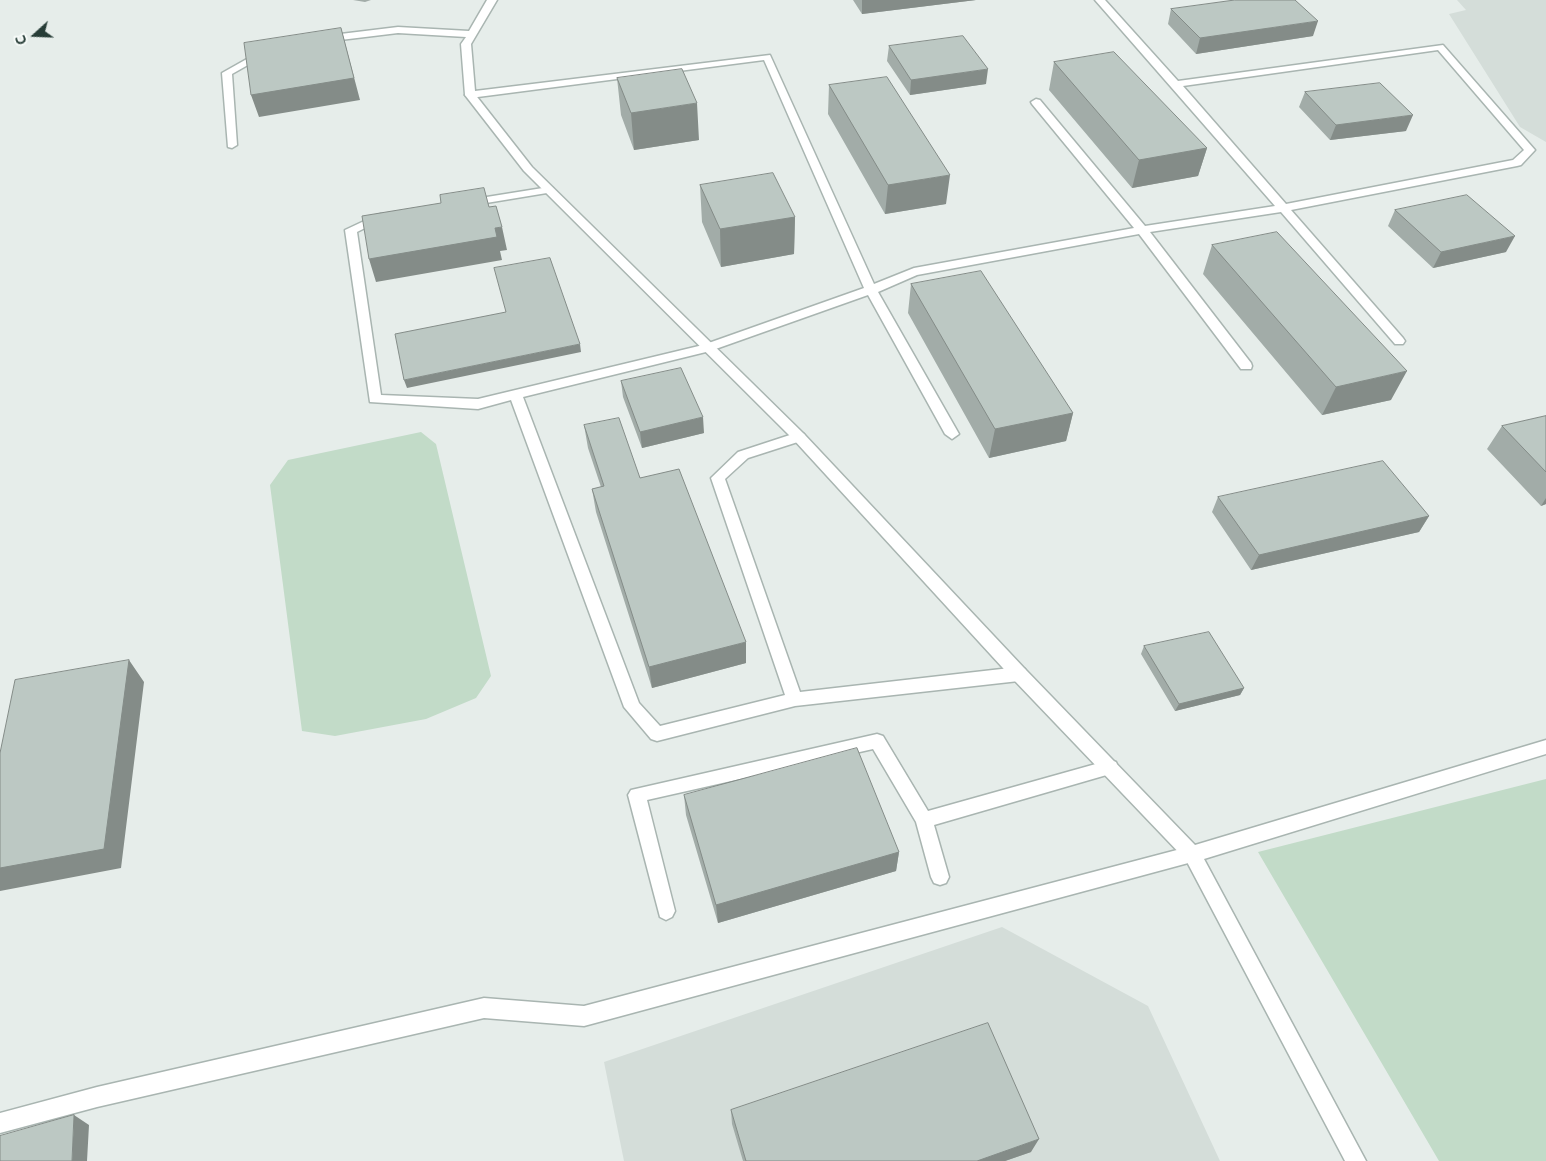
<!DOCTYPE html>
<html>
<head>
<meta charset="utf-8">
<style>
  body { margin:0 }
  #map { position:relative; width:1546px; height:1161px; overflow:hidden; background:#e6edea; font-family:Ubuntu,sans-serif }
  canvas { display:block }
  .north { position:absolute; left:10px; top:10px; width:50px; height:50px; -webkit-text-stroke:4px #f6faf8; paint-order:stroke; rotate:250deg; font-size:14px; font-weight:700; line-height:20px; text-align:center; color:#273d37 }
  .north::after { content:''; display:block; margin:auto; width:18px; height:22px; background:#273d37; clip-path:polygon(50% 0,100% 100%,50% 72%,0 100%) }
</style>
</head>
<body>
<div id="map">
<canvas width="1546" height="1161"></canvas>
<div class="north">С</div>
</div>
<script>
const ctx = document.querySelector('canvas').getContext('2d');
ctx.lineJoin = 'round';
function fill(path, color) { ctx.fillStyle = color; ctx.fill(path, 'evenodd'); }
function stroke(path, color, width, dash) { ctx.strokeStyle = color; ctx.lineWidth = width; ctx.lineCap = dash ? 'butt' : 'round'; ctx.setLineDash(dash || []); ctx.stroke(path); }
const built = new Path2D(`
  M 1457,0 L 1546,0 L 1546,142 L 1520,127 L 1449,14 L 1466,10 Z
  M 1002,927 L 1148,1006 L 1220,1161 L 624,1161 L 604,1062 Z`);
const green = new Path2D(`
  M 421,432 L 436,444 L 491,676 L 476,698 L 426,719 L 335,736 L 302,731 L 270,485 L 288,460 Z
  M 1546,779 L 1546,1161 L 1439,1161 L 1258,852 Z`);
const service = new Path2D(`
  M 487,0 L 497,0 L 471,44 L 475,91 L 770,55 L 874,284 L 914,268 L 1134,228 L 1032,104 L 1031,102 L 1036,99 L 1040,100 L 1145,226 L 1275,206 L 1095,0 L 1105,0 L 1178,81 L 1443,45 L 1535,150 L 1521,165 L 1517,166 L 1291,210 L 1403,338 L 1405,341 L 1403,344 L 1395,344 L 1281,212 L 1150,232 L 1251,363 L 1252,366 L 1251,369 L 1241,369 L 1139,234 L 917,275 L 878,292 L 959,434 L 952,439 L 945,434 L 868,295 L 710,351 L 523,397 L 639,703 L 660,726 L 785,695 L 711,478 L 738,452 L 799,432 L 804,434 L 806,437 L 804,440 L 748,458 L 725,479 L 800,692 L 1019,667 L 1025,669 L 1027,674 L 1025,679 L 1019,681 L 795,706 L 657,741 L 651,739 L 624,707 L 511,400 L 478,409 L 370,402 L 345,230 L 377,215 L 381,214 L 387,217 L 357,232 L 381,395 L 478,399 L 703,345 L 864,288 L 764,60 L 470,98 L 465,95 L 461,44 L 466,37 L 398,33 L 324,42 L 319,39 L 324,36 L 398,27 L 469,31 ZM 1438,50 L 1524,150 L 1513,160 L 1286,204 L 1183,86 Z
  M 261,51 L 269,53 L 232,74 L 237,145 L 232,148 L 228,147 L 222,73 Z
  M 549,187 L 553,188 L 553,192 L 468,206 L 462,203 L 468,200 Z
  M 877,734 L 883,736 L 928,811 L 1110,760 L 1116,762 L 1118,767 L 1116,772 L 1110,774 L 934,825 L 949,877 L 946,883 L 940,885 L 934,883 L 931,877 L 916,822 L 873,749 L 647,800 L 675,911 L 672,917 L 666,920 L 660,917 L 628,795 L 631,790 Z
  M 1192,846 L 1198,848 L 1201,854 L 1198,860 L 1192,862 L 584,1026 L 484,1018 L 97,1107 L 0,1133 L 0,1113 L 97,1087 L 484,998 L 584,1006 Z`);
const minor = new Path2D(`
  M 470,92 L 474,93 L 532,167 L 804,434 L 1025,669 L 1195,845 L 1546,740 L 1546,754 L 1204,859 L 1366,1161 L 1345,1161 L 1186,860 L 1013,679 L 794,440 L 524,171 L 465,95 Z`);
const wall = new Path2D(`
  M 353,0 L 371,0 L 365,2 Z
  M 853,0 L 976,0 L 862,14 Z
  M 1171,9 L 1313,36 L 1196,54 L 1168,24 Z
  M 889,46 L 986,84 L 910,95 L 887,61 Z
  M 1054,62 L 1207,148 L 1198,176 L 1132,188 L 1049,90 Z
  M 617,78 L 699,140 L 634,150 L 621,115 Z
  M 829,85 L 946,204 L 885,214 L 828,114 Z
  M 1305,92 L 1406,131 L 1330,140 L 1299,107 Z
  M 700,185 L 795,217 L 794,254 L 721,267 L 702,222 Z
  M 1395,210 L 1506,252 L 1433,268 L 1388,226 Z
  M 1212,245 L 1391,400 L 1322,415 L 1203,274 Z
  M 911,284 L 1073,413 L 1066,441 L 989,458 L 908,313 Z
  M 621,381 L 704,433 L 642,448 L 623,397 Z
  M 1546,416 L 1546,504 L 1541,506 L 1487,449 L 1502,426 Z
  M 584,425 L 640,478 L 746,663 L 652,688 L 596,512 L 592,489 L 601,487 L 588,448 Z
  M 1218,497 L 1429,516 L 1419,532 L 1251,570 L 1212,512 Z
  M 1144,646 L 1244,688 L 1240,695 L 1175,711 L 1141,654 Z
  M 684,795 L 899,852 L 896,871 L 718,923 L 686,815 Z
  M 731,1110 L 1031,1152 L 1005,1161 L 743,1161 L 732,1124 Z`);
const shadedWall = new Path2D(`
  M 862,0 L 976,0 L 862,14 Z
  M 1318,21 L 1313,36 L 1196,54 L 1200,38 Z
  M 341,28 L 360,100 L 259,117 L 251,95 Z
  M 988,69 L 986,84 L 910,95 L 911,80 Z
  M 697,103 L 699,140 L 634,150 L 631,113 Z
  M 1413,115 L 1406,131 L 1330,140 L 1336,125 Z
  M 1207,148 L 1198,176 L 1132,188 L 1139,160 Z
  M 950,175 L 946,204 L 885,214 L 888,185 Z
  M 795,217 L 794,254 L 721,267 L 720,229 Z
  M 502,227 L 507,250 L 500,251 L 502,260 L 376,282 L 369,259 L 495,228 Z
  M 1515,236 L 1506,252 L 1433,268 L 1441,252 Z
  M 580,344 L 581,352 L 407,388 L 404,380 Z
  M 1407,371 L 1391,400 L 1322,415 L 1336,387 Z
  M 1073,413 L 1066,441 L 989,458 L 995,429 Z
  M 703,417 L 704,433 L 642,448 L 640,432 Z
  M 1546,498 L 1546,504 L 1541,506 Z
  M 1429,516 L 1419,532 L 1251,570 L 1259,555 Z
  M 746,642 L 746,663 L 652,688 L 649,667 Z
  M 129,660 L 144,682 L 121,868 L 0,891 L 0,868 Z
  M 1244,688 L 1240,695 L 1175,711 L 1179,704 Z
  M 899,852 L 896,871 L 718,923 L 716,905 Z
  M 74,1115 L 89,1125 L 87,1161 L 72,1161 Z
  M 1039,1139 L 1031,1152 L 1005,1161 L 977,1161 Z`);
const building = new Path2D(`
  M 1235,0 L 1295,0 L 1318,21 L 1200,38 L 1171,9 Z
  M 341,28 L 354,78 L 251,95 L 244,43 Z
  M 963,36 L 988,69 L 911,80 L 889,46 Z
  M 1114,52 L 1207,148 L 1139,160 L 1054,62 Z
  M 682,69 L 697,103 L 631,113 L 617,78 Z
  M 887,77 L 950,175 L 888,185 L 829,85 Z
  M 1380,83 L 1413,115 L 1336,125 L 1305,92 Z
  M 773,173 L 795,217 L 720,229 L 700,185 Z
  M 484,188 L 489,207 L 496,206 L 502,227 L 495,228 L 497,237 L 369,259 L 362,216 L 441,203 L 440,195 Z
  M 1467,195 L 1515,236 L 1441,252 L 1395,210 Z
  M 1277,232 L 1407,371 L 1336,387 L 1212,245 Z
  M 550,258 L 580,344 L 404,380 L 395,334 L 506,312 L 494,268 Z
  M 981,271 L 1073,413 L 995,429 L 911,284 Z
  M 681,368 L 703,417 L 640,432 L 621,381 Z
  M 1546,416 L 1546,472 L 1502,426 Z
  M 619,418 L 640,478 L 679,469 L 746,642 L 649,667 L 592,489 L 604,486 L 584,425 Z
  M 1383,461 L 1429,516 L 1259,555 L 1218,497 Z
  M 1209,632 L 1244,688 L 1179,704 L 1144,646 Z
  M 129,660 L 104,849 L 0,868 L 0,753 L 15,680 Z
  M 857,748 L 899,852 L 716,905 L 684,795 Z
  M 988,1023 L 1039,1139 L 977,1161 L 746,1161 L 731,1110 Z
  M 74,1115 L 72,1161 L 0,1161 L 0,1136 Z`);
fill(built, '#d4ddd9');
fill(green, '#c2dbc8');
stroke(service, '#a9b5b1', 3);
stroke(minor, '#a9b5b1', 3);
fill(service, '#fff');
fill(minor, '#fff');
fill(wall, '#a2aca8');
fill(shadedWall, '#848c88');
fill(building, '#bcc8c3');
stroke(building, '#848c88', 1);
</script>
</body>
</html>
